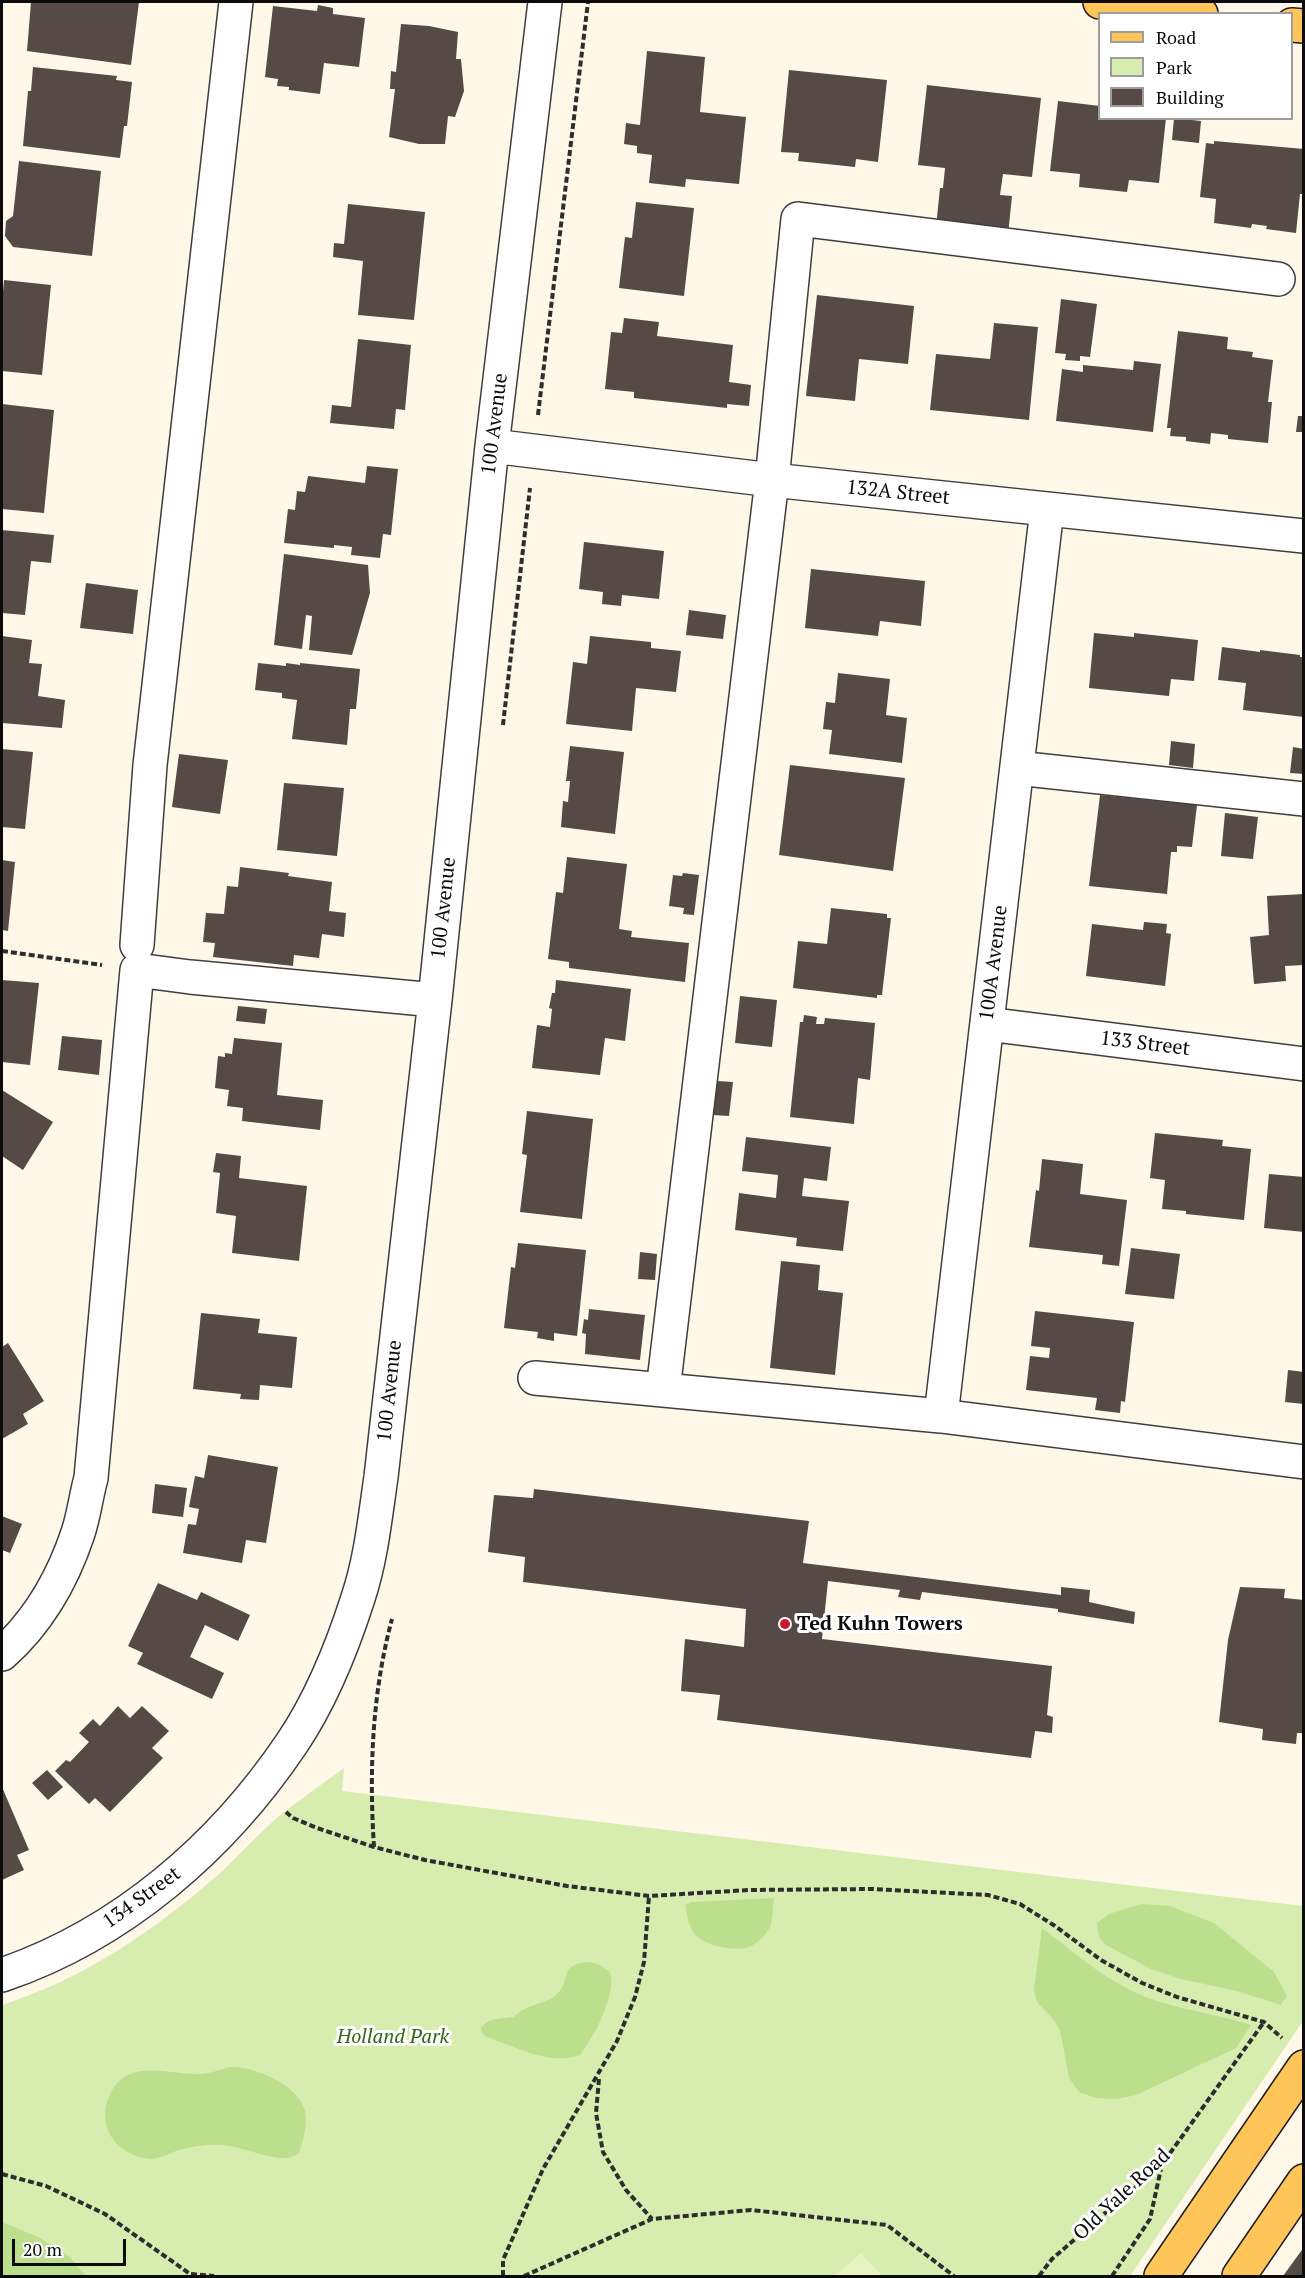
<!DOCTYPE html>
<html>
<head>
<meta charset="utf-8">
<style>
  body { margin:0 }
  #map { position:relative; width:1305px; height:2278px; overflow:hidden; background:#fff8e9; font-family:"PT Serif",serif }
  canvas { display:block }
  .frame { position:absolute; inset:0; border:3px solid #0b0b0b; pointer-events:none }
  .legend { position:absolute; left:1098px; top:12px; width:195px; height:108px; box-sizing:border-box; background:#fff; border:2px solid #9d9d9d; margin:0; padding:8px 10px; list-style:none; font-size:18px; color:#0b0b0b }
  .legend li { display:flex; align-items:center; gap:12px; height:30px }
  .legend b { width:30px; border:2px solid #9d9d9d }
  .scale { position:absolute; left:12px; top:2239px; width:114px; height:27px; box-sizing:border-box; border:3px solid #0b0b0b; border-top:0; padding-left:8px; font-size:18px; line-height:21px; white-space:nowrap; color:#0b0b0b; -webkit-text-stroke:4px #fff; paint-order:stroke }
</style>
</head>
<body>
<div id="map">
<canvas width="1305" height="2278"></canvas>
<div class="frame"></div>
<ul class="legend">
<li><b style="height:8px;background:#ffc559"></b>Road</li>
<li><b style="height:16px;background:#d6edaf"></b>Park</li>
<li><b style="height:16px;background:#554a46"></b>Building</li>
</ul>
<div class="scale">20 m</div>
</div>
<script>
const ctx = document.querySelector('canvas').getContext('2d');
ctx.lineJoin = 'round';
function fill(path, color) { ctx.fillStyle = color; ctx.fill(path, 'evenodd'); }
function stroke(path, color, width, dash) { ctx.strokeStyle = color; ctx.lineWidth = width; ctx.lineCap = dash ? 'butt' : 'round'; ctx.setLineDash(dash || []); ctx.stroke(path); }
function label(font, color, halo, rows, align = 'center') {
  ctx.font = font + ' "PT Serif",serif'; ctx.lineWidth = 6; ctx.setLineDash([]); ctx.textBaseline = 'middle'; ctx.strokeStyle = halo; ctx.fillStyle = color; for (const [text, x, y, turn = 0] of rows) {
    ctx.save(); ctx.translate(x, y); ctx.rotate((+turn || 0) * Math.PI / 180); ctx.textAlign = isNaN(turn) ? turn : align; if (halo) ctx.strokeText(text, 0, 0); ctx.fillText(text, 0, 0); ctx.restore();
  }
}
const green = new Path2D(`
  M 344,1768 L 342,1791 L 1303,1906 L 1303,2021 L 1130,2276 L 2,2276 L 2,2005 C 87,1977 152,1932 219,1874 C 239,1856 257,1835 278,1817 C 299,1800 322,1784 344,1768 Z`);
const forest = new Path2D(`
  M 774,1898 C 773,1907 773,1918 770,1927 C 766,1936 756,1945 746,1948 C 731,1951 702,1945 693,1932 C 688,1923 687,1914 685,1905 L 692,1902 Z
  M 1141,1904 L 1170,1906 L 1214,1923 L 1274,1972 L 1287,1996 L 1281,2005 L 1237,1991 L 1181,1979 L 1151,1969 L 1106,1945 L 1099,1937 L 1097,1923 L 1109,1914 Z
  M 1042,1928 C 1070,1949 1098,1974 1130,1990 C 1168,2009 1211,2012 1251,2025 L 1236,2048 L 1136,2095 L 1117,2099 L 1096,2098 L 1079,2092 L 1069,2078 L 1060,2030 L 1053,2019 L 1037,2002 L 1034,1990 Z
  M 591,1962 L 600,1965 L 610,1972 C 617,1994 594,2037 580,2055 C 549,2066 517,2047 487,2037 L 483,2034 L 481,2028 C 489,2017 502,2019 514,2017 C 527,2003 545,2005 556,1995 C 573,1981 556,1963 591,1962 Z
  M 229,2067 C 254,2066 298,2084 305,2111 C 308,2125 303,2140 299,2153 C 295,2155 291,2158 287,2158 C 268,2159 241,2146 220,2145 C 206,2144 192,2147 179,2150 C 167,2154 158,2161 144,2158 C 127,2155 110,2142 106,2124 C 104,2111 106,2099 113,2089 C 130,2061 166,2073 193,2074 C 205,2075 217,2071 229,2067 Z
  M 2,2222 L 38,2237 L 69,2256 L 86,2276 L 2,2276 Z`);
const pitch = new Path2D(`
  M 861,2253 L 882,2276 L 834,2276 Z`);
const building = new Path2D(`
  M 31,2 L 139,2 L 131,65 L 27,51 Z
  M 318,5 L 333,8 L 333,14 L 365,18 L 359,67 L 324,63 L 320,94 L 289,90 L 289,87 L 277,86 L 278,79 L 265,77 L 273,6 L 317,11 Z
  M 401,24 L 429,26 L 458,32 L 456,59 L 461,59 L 464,91 L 455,117 L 448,116 L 445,144 L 419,144 L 389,137 L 395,89 L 390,89 L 391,71 L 396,72 Z
  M 647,51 L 705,57 L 700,112 L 746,117 L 739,184 L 686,179 L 685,187 L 649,183 L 652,155 L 637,153 L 637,146 L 624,144 L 626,123 L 640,125 Z
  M 33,67 L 117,76 L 116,80 L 132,82 L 127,126 L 124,126 L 120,158 L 23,146 L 28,91 L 31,91 Z
  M 789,70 L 887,80 L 878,162 L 856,159 L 855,167 L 798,161 L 799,153 L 781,152 Z
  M 927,85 L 1041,98 L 1032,177 L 1003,174 L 1000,195 L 1012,196 L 1008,235 L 936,227 L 940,188 L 943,188 L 945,168 L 918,165 Z
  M 1058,101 L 1100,106 L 1100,118 L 1166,118 L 1159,183 L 1129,180 L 1127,192 L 1079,187 L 1080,174 L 1050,171 Z
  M 1174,118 L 1201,121 L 1199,143 L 1172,140 Z
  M 1214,141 L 1304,149 L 1304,190 L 1303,194 L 1300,194 L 1296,233 L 1266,229 L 1267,226 L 1252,224 L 1251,228 L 1214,223 L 1216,199 L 1200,197 L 1206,143 L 1214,144 Z
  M 19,161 L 101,171 L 92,256 L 13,247 L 5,236 L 6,221 L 13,216 Z
  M 636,202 L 694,208 L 684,296 L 619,288 L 625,237 L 632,238 Z
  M 348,204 L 425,212 L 414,320 L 358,315 L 363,261 L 333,257 L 334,243 L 344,244 Z
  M 4,280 L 51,285 L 42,375 L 2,371 L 2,304 Z
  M 817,295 L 914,306 L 908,364 L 859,359 L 855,401 L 806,396 Z
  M 1061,299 L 1097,304 L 1090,357 L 1080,356 L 1080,361 L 1065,360 L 1066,354 L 1055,353 Z
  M 624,318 L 659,322 L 657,336 L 733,345 L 729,382 L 751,385 L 749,406 L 727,404 L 727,408 L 634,398 L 634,392 L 605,389 L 611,332 L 622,333 Z
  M 994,323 L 1038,327 L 1029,420 L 930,410 L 936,354 L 990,359 Z
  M 1178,331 L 1228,337 L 1227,349 L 1253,352 L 1252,357 L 1273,360 L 1268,402 L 1272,402 L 1268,443 L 1228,439 L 1228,435 L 1211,433 L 1210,444 L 1186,441 L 1186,437 L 1170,436 L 1171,428 L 1167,428 Z
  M 358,339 L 411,345 L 405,410 L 396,409 L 394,429 L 330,423 L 332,405 L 351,407 Z
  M 1134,361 L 1161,364 L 1153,432 L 1056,421 L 1062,369 L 1083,372 L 1083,365 L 1133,370 Z
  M 2,404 L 54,410 L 44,513 L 2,509 Z
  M 1298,416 L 1304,416 L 1304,432 L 1296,432 Z
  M 367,466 L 398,469 L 391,535 L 383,534 L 380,558 L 351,555 L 352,547 L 334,545 L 334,548 L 284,543 L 288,509 L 295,510 L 297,491 L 305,492 L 308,476 L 365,483 Z
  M 2,530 L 54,535 L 51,563 L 31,561 L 25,615 L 2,613 Z
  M 584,542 L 664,551 L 659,599 L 622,595 L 621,606 L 602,604 L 603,592 L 579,589 Z
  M 284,554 L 368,565 L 370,593 L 352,655 L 309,650 L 312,616 L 306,615 L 302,649 L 274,645 Z
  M 811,569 L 925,581 L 921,626 L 880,621 L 878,636 L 805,628 Z
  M 86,583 L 138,590 L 133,634 L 80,628 Z
  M 689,610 L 726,615 L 723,639 L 686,635 Z
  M 1094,633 L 1134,637 L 1134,633 L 1198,640 L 1194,681 L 1171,679 L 1169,696 L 1089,688 Z
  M 2,636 L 32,640 L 29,663 L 42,664 L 38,696 L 65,700 L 62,728 L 2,723 Z
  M 590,636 L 651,642 L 651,648 L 681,651 L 676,692 L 636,688 L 632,731 L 566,724 L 573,662 L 587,664 Z
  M 1222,647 L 1260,652 L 1260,650 L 1300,655 L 1300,657 L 1304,657 L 1304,717 L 1243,710 L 1246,683 L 1218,680 Z
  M 258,663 L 286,666 L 286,663 L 300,665 L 300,663 L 360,669 L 356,709 L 350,709 L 347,745 L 292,739 L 297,700 L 282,698 L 282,693 L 255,690 Z
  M 838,673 L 890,679 L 886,715 L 907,718 L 902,763 L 829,754 L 832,730 L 823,729 L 826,702 L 835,703 Z
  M 1171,741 L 1195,744 L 1193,768 L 1169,765 Z
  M 570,746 L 624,752 L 615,834 L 561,827 L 563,801 L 568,802 L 570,781 L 566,781 Z
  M 1293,747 L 1304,749 L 1304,774 L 1290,773 Z
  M 2,749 L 33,752 L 25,829 L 2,827 Z
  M 179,754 L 228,760 L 220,814 L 172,807 Z
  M 790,765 L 905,778 L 893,871 L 779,855 Z
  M 284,783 L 344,788 L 337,856 L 277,850 Z
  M 1100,795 L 1197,805 L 1192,847 L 1177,846 L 1177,852 L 1171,852 L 1167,894 L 1089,886 Z
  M 1225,813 L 1258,817 L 1253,859 L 1221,856 Z
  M 567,857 L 627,864 L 619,929 L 632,931 L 631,937 L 689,943 L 685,982 L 569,968 L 569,962 L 548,959 L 556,892 L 563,893 Z
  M 2,860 L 15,862 L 8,931 L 2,930 Z
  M 240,867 L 289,873 L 288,876 L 332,882 L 329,911 L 346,913 L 344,937 L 322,934 L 319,958 L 294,955 L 293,966 L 213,957 L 215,943 L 203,942 L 206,913 L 224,914 L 227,886 L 238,887 Z
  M 683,873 L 699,875 L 694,915 L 683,914 L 684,908 L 669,906 L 673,875 L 682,876 Z
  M 1304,894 L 1304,965 L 1285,966 L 1286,981 L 1254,984 L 1250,937 L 1269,935 L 1267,896 Z
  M 831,908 L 887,914 L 887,918 L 891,918 L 882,995 L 877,995 L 877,998 L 793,988 L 798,941 L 827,944 Z
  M 1144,922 L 1167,924 L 1166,933 L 1171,934 L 1165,986 L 1086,976 L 1092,924 L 1143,930 Z
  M 2,980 L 39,983 L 30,1065 L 2,1062 Z
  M 556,980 L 631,989 L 625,1041 L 605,1038 L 600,1075 L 532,1068 L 537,1025 L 550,1027 L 552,1009 L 549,1008 L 552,993 L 555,993 Z
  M 740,996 L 777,1000 L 772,1047 L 735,1043 Z
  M 238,1006 L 267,1009 L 265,1024 L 236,1021 Z
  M 804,1015 L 817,1017 L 816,1024 L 824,1024 L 825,1018 L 875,1023 L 870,1080 L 858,1078 L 854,1124 L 790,1117 L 800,1022 L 803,1022 Z
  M 62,1036 L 102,1040 L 99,1075 L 58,1070 Z
  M 234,1038 L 282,1043 L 277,1095 L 323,1100 L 320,1130 L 242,1121 L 243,1108 L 227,1106 L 229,1090 L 215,1088 L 218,1056 L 225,1057 L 225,1053 L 232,1054 Z
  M 717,1081 L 733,1082 L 729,1116 L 713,1115 Z
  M 2,1090 L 53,1122 L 23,1170 L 2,1156 Z
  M 527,1111 L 593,1119 L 582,1219 L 520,1212 L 527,1155 L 522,1154 Z
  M 1155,1133 L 1223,1140 L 1222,1146 L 1251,1149 L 1244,1220 L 1186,1214 L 1186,1211 L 1162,1209 L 1165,1180 L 1150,1178 Z
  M 746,1137 L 831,1147 L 827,1181 L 804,1178 L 802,1196 L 849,1201 L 843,1251 L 796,1246 L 797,1238 L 735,1230 L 739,1193 L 776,1198 L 778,1175 L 742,1171 Z
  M 216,1153 L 241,1156 L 239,1178 L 307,1186 L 299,1261 L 232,1253 L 236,1216 L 216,1213 L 220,1173 L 213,1172 Z
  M 1042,1159 L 1083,1164 L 1080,1194 L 1127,1200 L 1119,1266 L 1102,1264 L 1103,1255 L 1029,1247 L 1036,1190 L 1039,1191 Z
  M 1269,1174 L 1304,1177 L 1304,1232 L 1264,1228 Z
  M 518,1243 L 586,1250 L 577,1336 L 554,1333 L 554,1341 L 537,1338 L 538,1332 L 504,1328 L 511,1267 L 515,1268 Z
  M 1131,1248 L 1180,1254 L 1174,1299 L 1125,1294 Z
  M 640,1252 L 657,1254 L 655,1280 L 638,1279 Z
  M 781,1261 L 820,1265 L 818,1290 L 843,1293 L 835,1375 L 770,1368 Z
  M 589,1309 L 645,1315 L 640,1360 L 585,1354 L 586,1334 L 582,1333 L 584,1319 L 588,1320 Z
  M 1035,1311 L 1134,1322 L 1125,1402 L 1121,1401 L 1120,1413 L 1095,1410 L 1097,1398 L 1026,1390 L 1030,1356 L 1049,1358 L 1050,1348 L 1031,1346 Z
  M 201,1313 L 260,1319 L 258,1333 L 297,1337 L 292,1388 L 260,1385 L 259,1400 L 240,1399 L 241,1394 L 193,1389 Z
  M 8,1343 L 44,1401 L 23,1414 L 28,1424 L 2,1439 L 2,1347 Z
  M 1288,1370 L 1304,1372 L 1304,1404 L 1285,1402 Z
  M 208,1455 L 278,1467 L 266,1543 L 246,1540 L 242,1563 L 183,1553 L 188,1524 L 196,1525 L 199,1509 L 189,1507 L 195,1476 L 204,1478 Z
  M 155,1484 L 187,1488 L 183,1517 L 152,1513 Z
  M 534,1489 L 809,1521 L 803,1563 L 1061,1595 L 1061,1587 L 1090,1590 L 1089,1602 L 1135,1612 L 1134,1624 L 1058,1612 L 1058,1609 L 922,1592 L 920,1600 L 898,1597 L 900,1590 L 828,1581 L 822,1639 L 1052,1666 L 1047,1715 L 1053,1717 L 1052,1733 L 1035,1731 L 1031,1758 L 717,1720 L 720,1695 L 681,1691 L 685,1639 L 744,1647 L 746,1609 L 523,1582 L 525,1557 L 488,1552 L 494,1495 L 533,1498 Z
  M 2,1516 L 22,1524 L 10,1553 L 2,1550 Z
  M 158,1583 L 197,1600 L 201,1592 L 250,1615 L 238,1641 L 205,1625 L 190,1657 L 224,1673 L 212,1699 L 137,1664 L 143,1653 L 128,1646 Z
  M 1240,1587 L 1285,1589 L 1284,1598 L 1304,1600 L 1304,1733 L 1297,1733 L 1296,1744 L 1262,1740 L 1263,1729 L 1219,1722 L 1228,1640 Z
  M 118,1706 L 130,1718 L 142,1706 L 169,1731 L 152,1748 L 163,1758 L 110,1812 L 95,1798 L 89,1804 L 55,1771 L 66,1760 L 70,1762 L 89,1742 L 79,1733 L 93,1719 L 100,1726 Z
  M 47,1770 L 63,1787 L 48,1800 L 32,1783 Z
  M 2,1787 L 29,1850 L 17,1855 L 24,1870 L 2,1880 Z
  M 1304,2247 L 1304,2276 L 1283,2276 Z`);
const path = new Path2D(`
  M 538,415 L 588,2
  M 503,725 L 530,488
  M 2,951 L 102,965
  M 286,1812 L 293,1818 L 317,1828 L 374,1847 L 425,1860 L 567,1886 L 649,1896 L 749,1890 L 872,1889 L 988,1895 L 1020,1904 L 1055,1926 L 1101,1960 L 1142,1983 L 1177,1997 L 1264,2022 L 1282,2038
  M 374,1847 C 369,1771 372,1693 392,1619
  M 599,2079 L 596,2113 L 603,2152 L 626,2190 L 652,2219
  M 2,2174 L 46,2186 L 105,2214 L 193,2276
  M 191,2274 L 214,2276
  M 503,2276 L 503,2260 L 543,2169 L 617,2041 L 635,1997 L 644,1962 L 649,1896
  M 524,2276 L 652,2219 L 751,2210 L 887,2225 L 954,2276
  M 1039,2276 L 1052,2259 L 1163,2163 L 1264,2022
  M 1112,2276 L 1150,2219 L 1162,2164`);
const minor = new Path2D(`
  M 492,446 L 772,480 L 1304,536
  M 1017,768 L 1304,799
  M 137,945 L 150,765 L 236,2
  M 987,1024 L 1304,1064
  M 535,1378 L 941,1416 L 1304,1462
  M 663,1390 L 772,480 L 798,219 L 1278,279
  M 941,1416 L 1047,509
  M 2,1654 C 38,1622 63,1578 78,1533 C 84,1515 86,1496 91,1478 L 137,970 L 190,977 L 435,1000
  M 2,1975 C 122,1934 222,1847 292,1743 C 321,1700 342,1648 358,1598 C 371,1559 375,1518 381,1477 L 435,1000 L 492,446 L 545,2`);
const major = new Path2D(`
  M 1100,2 L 1201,14
  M 1292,25 L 1304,26
  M 1161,2276 L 1304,2067
  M 1239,2276 L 1304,2181`);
const markers = [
  [785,1624,6,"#c81631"]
];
const streetNames = [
  ["100 Avenue",495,424,-83],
  ["132A Street",898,493,6],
  ["100 Avenue",444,908,-84],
  ["100A Avenue",994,963,-83],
  ["133 Street",1145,1044,7],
  ["100 Avenue",390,1391,-84],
  ["134 Street",142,1898,-36],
  ["Old Yale Road",1122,2195,-43]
];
const poiNames = [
  ["Ted Kuhn Towers",797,1624]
];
const parkNames = [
  ["Holland Park",393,2037]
];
fill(green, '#d6edaf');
fill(forest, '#bbdf8d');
fill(pitch, '#e7f3c2');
fill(building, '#554a46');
stroke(minor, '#3e3e3e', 36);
stroke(major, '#1c1c1c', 36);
stroke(path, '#2d2d2d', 4, [6, 3]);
stroke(minor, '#fff', 33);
stroke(major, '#ffc559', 33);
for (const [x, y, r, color] of markers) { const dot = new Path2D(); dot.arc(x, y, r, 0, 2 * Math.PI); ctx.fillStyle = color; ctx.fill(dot); stroke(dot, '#fff', 2); }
label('20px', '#0b0b0b', '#fff', streetNames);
label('bold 20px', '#0b0b0b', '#fff', poiNames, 'left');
label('italic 20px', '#306816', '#fff', parkNames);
</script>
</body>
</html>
